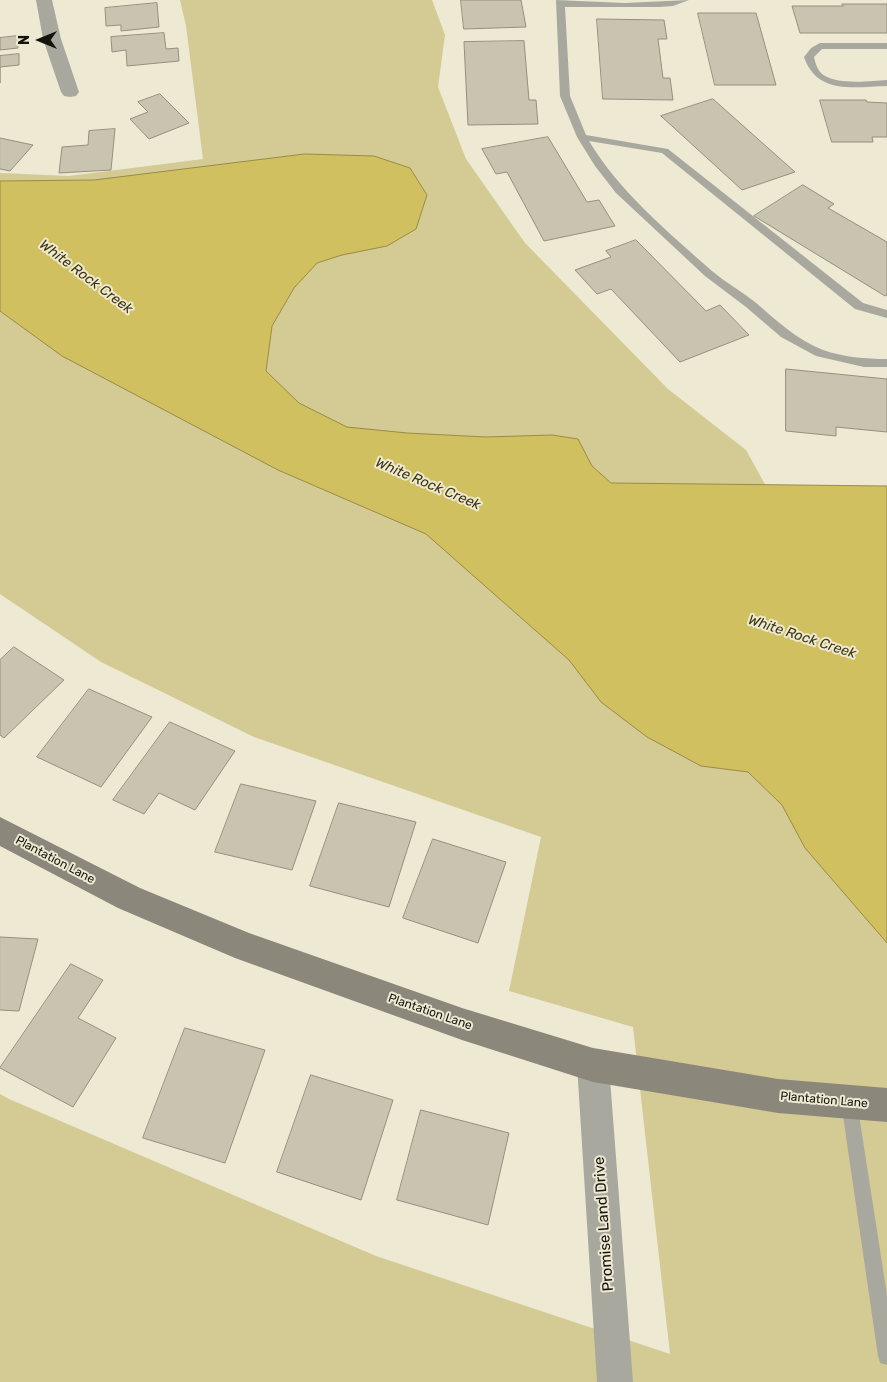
<!DOCTYPE html>
<html>
<head>
<meta charset="utf-8">
<style>
  body { margin:0 }
  #map { position:relative; width:887px; height:1382px; overflow:hidden; background:#ede9d3; font-family:Rubik,sans-serif }
  canvas { display:block }
  .north { position:absolute; left:15px; top:15px; width:50px; height:50px; -webkit-text-stroke:4px #ede9d3; paint-order:stroke; rotate:270deg; font-size:14px; font-weight:700; line-height:20px; text-align:center; color:#15140c }
  .north::after { content:''; display:block; margin:auto; width:18px; height:22px; background:#15140c; clip-path:polygon(50% 0,100% 100%,50% 72%,0 100%) }
</style>
</head>
<body>
<div id="map">
<canvas width="887" height="1382"></canvas>
<div class="north">N</div>
</div>
<script>
const ctx = document.querySelector('canvas').getContext('2d');
ctx.lineJoin = 'round';
function fill(path, color) { ctx.fillStyle = color; ctx.fill(path, 'evenodd'); }
function stroke(path, color, width, dash) { ctx.strokeStyle = color; ctx.lineWidth = width; ctx.lineCap = dash ? 'butt' : 'round'; ctx.setLineDash(dash || []); ctx.stroke(path); }
function label(font, color, halo, rows, align = 'center') {
  ctx.font = font + ' Rubik,sans-serif'; ctx.lineWidth = 4; ctx.setLineDash([]); ctx.textBaseline = 'middle'; ctx.strokeStyle = halo; ctx.fillStyle = color; for (const [text, x, y, turn = 0] of rows) {
    ctx.save(); ctx.translate(x, y); ctx.rotate((+turn || 0) * Math.PI / 180); ctx.textAlign = isNaN(turn) ? turn : align; if (halo) ctx.strokeText(text, 0, 0); ctx.fillText(text, 0, 0); ctx.restore();
  }
}
const green = new Path2D(`
  M 180,0 L 432,0 L 445,35 L 438,87 L 466,159 L 525,243 L 668,389 L 746,450 L 860,656 L 887,794 L 887,1382 L 0,1382 L 0,1094 L 9,1099 L 376,1256 L 670,1354 L 633,1027 L 509,991 L 541,837 L 254,737 L 101,662 L 0,594 L 0,173 L 69,176 L 203,159 L 186,26 Z`);
const water = new Path2D(`
  M 305,154 L 374,156 L 410,168 L 427,195 L 416,229 L 387,246 L 342,255 L 317,263 L 294,288 L 272,326 L 266,371 L 299,403 L 347,427 L 407,433 L 486,437 L 552,435 L 578,439 L 592,466 L 611,483 L 887,486 L 887,943 L 805,848 L 782,805 L 748,772 L 701,766 L 647,737 L 601,702 L 569,660 L 426,534 L 278,470 L 62,356 L 0,311 L 0,181 L 94,180 Z`);
const building = new Path2D(`
  M 461,0 L 521,0 L 526,27 L 464,29 Z
  M 157,3 L 159,27 L 121,31 L 121,25 L 106,26 L 105,8 Z
  M 842,4 L 887,4 L 887,33 L 800,33 L 792,6 L 843,6 Z
  M 698,13 L 756,13 L 776,85 L 715,85 Z
  M 597,19 L 664,20 L 667,39 L 658,39 L 663,78 L 670,78 L 673,100 L 603,99 Z
  M 164,33 L 166,49 L 178,48 L 179,61 L 127,66 L 126,50 L 112,52 L 111,37 Z
  M 17,36 L 18,48 L 0,50 L 0,38 Z
  M 524,41 L 529,100 L 536,100 L 538,124 L 468,125 L 464,42 Z
  M 19,54 L 19,65 L 0,67 L 0,83 L 0,56 Z
  M 160,94 L 189,123 L 149,139 L 130,119 L 148,112 L 138,102 Z
  M 713,99 L 795,172 L 742,190 L 661,116 Z
  M 820,100 L 866,100 L 867,102 L 887,103 L 887,137 L 872,137 L 873,142 L 832,142 Z
  M 115,129 L 111,170 L 59,173 L 62,147 L 88,145 L 89,131 Z
  M 548,137 L 587,202 L 599,200 L 615,226 L 544,241 L 507,172 L 496,174 L 482,149 Z
  M 0,138 L 33,145 L 10,171 L 0,169 Z
  M 803,185 L 834,204 L 828,208 L 887,242 L 887,295 L 885,296 L 754,216 Z
  M 636,240 L 706,311 L 720,305 L 749,335 L 680,362 L 611,289 L 597,294 L 575,270 L 611,257 L 606,251 Z
  M 786,369 L 887,379 L 887,432 L 836,427 L 836,436 L 786,431 Z
  M 14,647 L 64,680 L 4,738 L 0,735 L 0,660 Z
  M 89,689 L 152,717 L 101,787 L 37,757 Z
  M 170,722 L 235,751 L 195,810 L 159,793 L 144,814 L 113,800 Z
  M 241,784 L 316,801 L 292,870 L 215,852 Z
  M 339,803 L 416,822 L 389,907 L 310,886 Z
  M 433,839 L 506,862 L 478,943 L 403,918 Z
  M 0,937 L 38,939 L 19,1011 L 0,1010 Z
  M 71,964 L 103,980 L 78,1018 L 116,1038 L 73,1107 L 0,1068 Z
  M 185,1028 L 265,1050 L 225,1163 L 143,1138 Z
  M 311,1075 L 393,1100 L 361,1200 L 277,1172 Z
  M 421,1110 L 509,1133 L 488,1225 L 397,1200 Z`);
const lane = new Path2D(`
  M 556,0 L 625,3 L 689,0 L 673,6 L 659,7 L 565,7 L 570,96 L 586,135 L 668,149 L 863,303 L 887,310 L 887,318 L 855,309 L 662,153 L 589,141 C 618,190 669,233 712,271 C 725,282 741,291 755,302 C 776,320 797,340 823,350 C 843,357 866,359 887,359 L 887,367 L 864,367 L 816,356 L 781,337 L 746,307 L 705,276 L 616,193 L 595,166 L 577,137 L 560,96 Z
  M 820,43 L 887,43 L 887,49 L 822,49 L 814,57 C 815,62 817,68 820,72 C 833,86 869,81 887,80 L 887,86 C 854,87 817,95 804,57 L 811,48 Z
  M 849,1094 L 855,1096 L 857,1102 L 887,1295 L 887,1365 L 880,1363 L 878,1356 L 841,1102 L 843,1096 Z`);
const street = new Path2D(`
  M 36,0 L 52,0 L 61,39 L 79,92 L 76,96 L 70,97 L 64,96 L 61,92 L 43,39 Z
  M 593,1049 L 604,1054 L 609,1065 L 633,1382 L 597,1382 L 577,1065 L 582,1054 Z`);
const secondary = new Path2D(`
  M 0,817 L 140,888 L 249,933 L 462,1008 L 593,1048 L 778,1079 L 887,1088 L 887,1122 L 778,1113 L 593,1082 L 462,1040 L 235,958 L 118,908 L 0,846 Z`);
const streetNames = [
  ["Plantation Lane",55,860,28],
  ["Plantation Lane",430,1012,19],
  ["Plantation Lane",824,1100,5]
];
const waterNames = [
  ["White Rock Creek",86,277,37],
  ["White Rock Creek",428,484,23],
  ["White Rock Creek",802,637,18]
];
const nearStreetnames = [
  ["Promise Land Drive",604,1224,-94]
];
fill(green, '#d4ca93');
fill(water, '#d1c05f');
stroke(water, '#998c46', 1);
fill(building, '#c8c4af');
stroke(building, '#94907c', 1);
fill(lane, '#a9a89e');
fill(street, '#a9a89e');
fill(secondary, '#8b887b');
label('12px', '#15140c', '#ede9d3', streetNames);
label('italic 14px', '#3e370c', '#ede9d3', waterNames);
label('15px', '#15140c', '#ede9d3', nearStreetnames);
</script>
</body>
</html>
